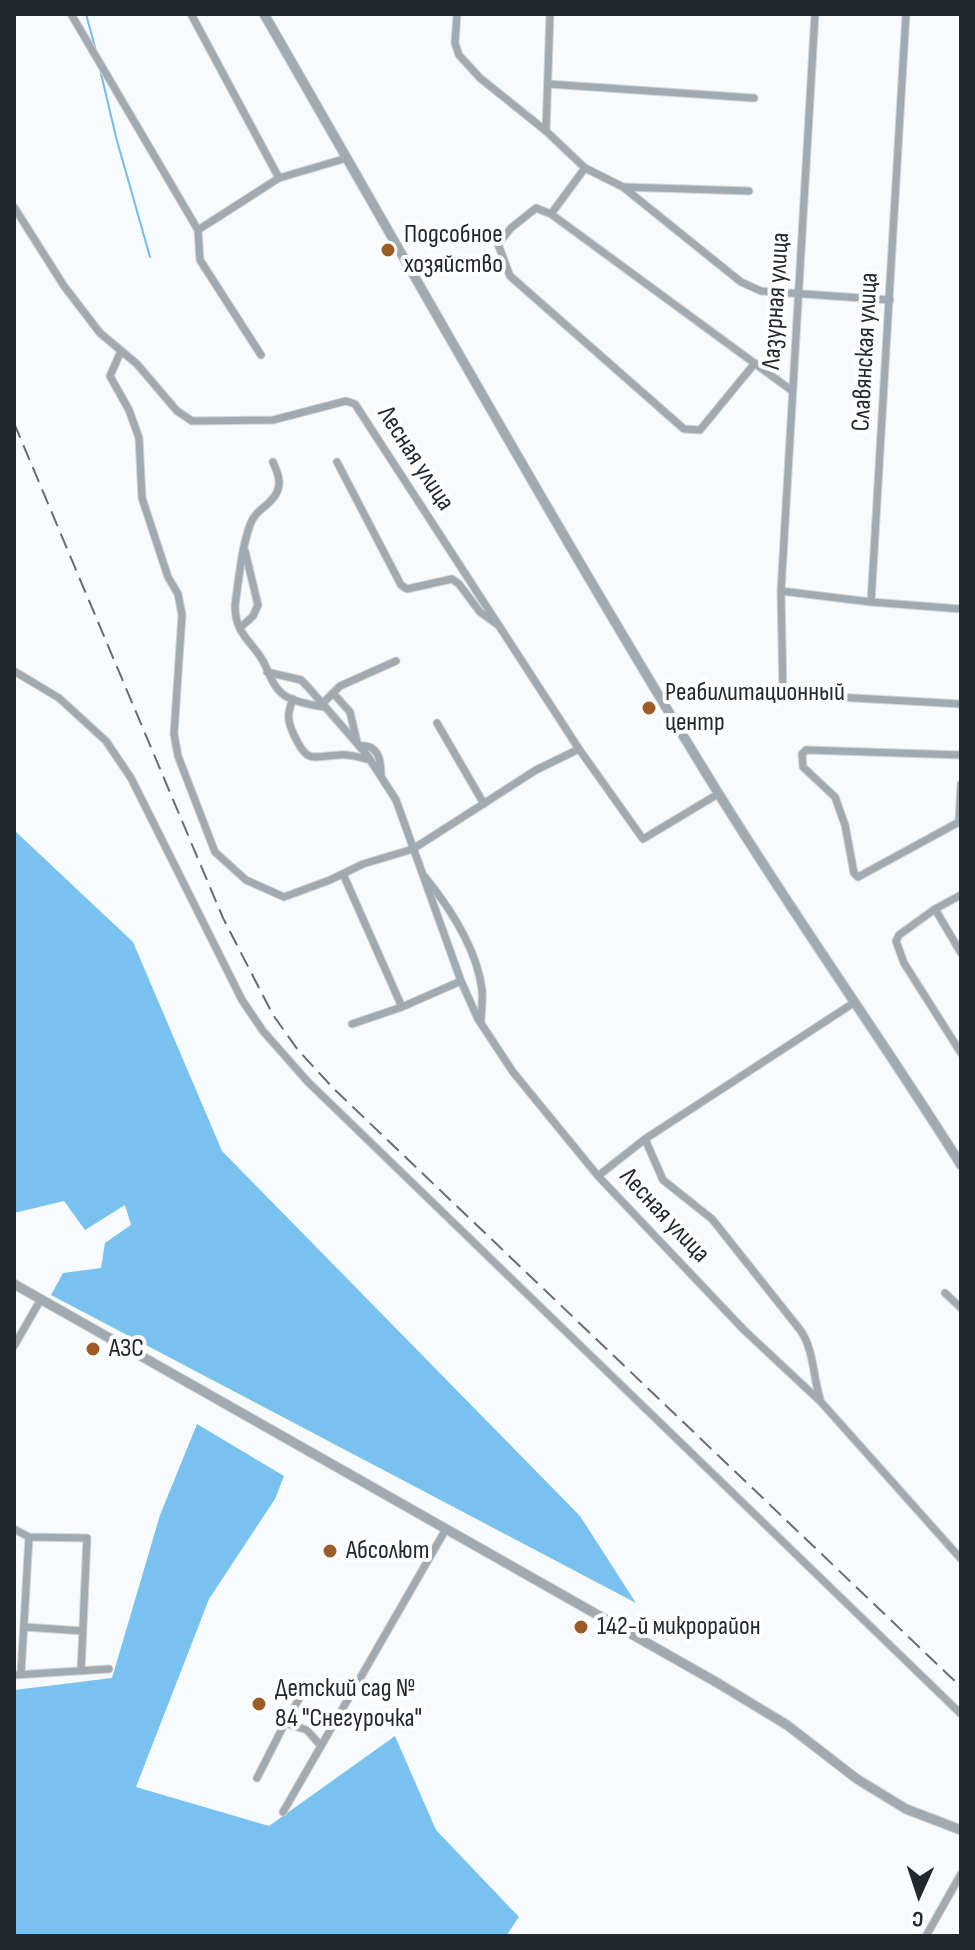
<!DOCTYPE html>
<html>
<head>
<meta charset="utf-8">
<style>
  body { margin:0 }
  #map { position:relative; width:975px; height:1950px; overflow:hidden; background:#f7fbfe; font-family:"Sofia Sans Condensed",sans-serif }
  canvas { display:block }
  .frame { position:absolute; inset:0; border:16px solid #21292e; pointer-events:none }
  .north { position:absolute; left:879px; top:1854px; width:80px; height:80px; -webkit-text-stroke:6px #fff; paint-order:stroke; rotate:183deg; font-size:22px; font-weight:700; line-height:32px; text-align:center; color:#21292e }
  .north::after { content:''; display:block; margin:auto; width:28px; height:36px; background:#21292e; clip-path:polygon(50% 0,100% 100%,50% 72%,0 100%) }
</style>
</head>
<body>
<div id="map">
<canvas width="975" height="1950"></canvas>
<div class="frame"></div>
<div class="north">С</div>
</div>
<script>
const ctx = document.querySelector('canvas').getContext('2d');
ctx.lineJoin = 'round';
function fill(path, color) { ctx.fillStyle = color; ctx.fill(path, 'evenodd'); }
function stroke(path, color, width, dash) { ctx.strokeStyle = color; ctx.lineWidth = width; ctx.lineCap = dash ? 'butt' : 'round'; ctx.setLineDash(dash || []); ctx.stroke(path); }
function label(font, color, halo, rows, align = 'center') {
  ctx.font = font + ' "Sofia Sans Condensed",sans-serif'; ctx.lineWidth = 8; ctx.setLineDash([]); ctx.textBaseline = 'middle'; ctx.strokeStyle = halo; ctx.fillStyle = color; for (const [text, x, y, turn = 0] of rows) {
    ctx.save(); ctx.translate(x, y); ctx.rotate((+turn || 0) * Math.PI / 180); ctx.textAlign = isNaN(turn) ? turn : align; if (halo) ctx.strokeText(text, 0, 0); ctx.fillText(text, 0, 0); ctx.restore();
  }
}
const forest = new Path2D(`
  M 14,830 L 133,942 L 222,1151 L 580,1516 L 636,1603 L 51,1295 L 63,1273 L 101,1268 L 105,1243 L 131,1225 L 125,1205 L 85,1230 L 64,1201 L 14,1213 Z
  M 197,1424 L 284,1476 L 275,1499 L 209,1599 L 136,1787 L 269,1826 L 395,1736 L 436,1830 L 519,1917 L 506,1936 L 14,1936 L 14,1690 L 112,1678 L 160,1515 Z`);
const stream = new Path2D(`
  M 86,14 L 96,51
  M 100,69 L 116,137 L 150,257`);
const minor = new Path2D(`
  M 71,14 L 198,230 L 200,260 L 261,355
  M 191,14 L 279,178 L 347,158
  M 457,14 L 455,43 L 459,55 L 480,78 L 546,131 L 585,168 L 623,187 L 741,282 L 761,291 L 890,300
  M 815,14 L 781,591 L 871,602
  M 906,14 L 871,602 L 961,609
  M 548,84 L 754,98
  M 546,131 L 550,14
  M 624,187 L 749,191
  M 14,207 L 64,286 L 100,333 L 137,364 L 177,411 L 192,421 L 273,420 L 346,401 L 355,404 L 579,749 L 643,839 L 718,794
  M 551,214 L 585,168
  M 198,230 L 279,178
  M 121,351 L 110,376 L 129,410 L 139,438 L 142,498 L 168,577 L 178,594 L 182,615 L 174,734 L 178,756 L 215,852 L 246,880 L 284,897 L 330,880 L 363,864 L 413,849 L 536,770 L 579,749
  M 755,363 L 700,430 L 684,429 L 510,276 L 498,244 L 511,228 L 536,208 L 551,214 L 791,390
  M 273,462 C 277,472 282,481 277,492 C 271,506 255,509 250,525 C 241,550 239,579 235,605 C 235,634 250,639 263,661 C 270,674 273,689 287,697 C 298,703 312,705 324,707
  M 337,462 L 401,585 L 407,589 L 452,579 L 459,584 L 480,612 L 498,625
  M 781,591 L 783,694 L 961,704
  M 240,628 L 253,616 L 258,605 L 245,551
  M 14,671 L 59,698 L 106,741 L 131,778 L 242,1000 L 263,1031 L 308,1082 L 961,1714
  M 267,672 L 301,680 L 308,687 L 367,755 L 396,800 L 461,981 L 478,1019 L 513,1072 L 598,1176 L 744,1330 L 821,1402 L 961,1559
  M 333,693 L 350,712 L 357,742
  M 293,699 C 287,714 287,720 294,735 C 308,765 312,756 339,755 C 349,754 359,757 370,760
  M 322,704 L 340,686 L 396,661
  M 437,723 L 484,804
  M 359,746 C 378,744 381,759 381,775
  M 961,755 L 806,750 L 802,754 L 803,767 L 835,797 L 845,825 L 854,873 L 858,877 L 959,822 L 961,784
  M 343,874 L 402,1007
  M 425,877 C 450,908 477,949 482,990 C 483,1000 481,1012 481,1022
  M 935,909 L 961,895
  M 961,953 L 935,909 L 899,935 L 896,941 L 904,963 L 961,1053
  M 352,1024 L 402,1007 L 461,981
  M 645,1139 L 663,1180 L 712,1219 L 801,1331 C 814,1351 813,1376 820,1399
  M 598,1176 L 645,1139 L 855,1002
  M 945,1293 L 961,1308
  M 14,1346 L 41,1299
  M 14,1529 L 29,1537 L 87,1538 L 81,1671
  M 24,1627 L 83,1631
  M 21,1674 L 29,1537
  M 14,1675 L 109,1669
  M 285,1723 L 306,1687
  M 257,1778 L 285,1723 L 307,1730 L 321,1746
  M 283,1812 L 446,1529
  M 926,1936 L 961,1874`);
const tertiary = new Path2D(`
  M 264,14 C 414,274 560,536 717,791 C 795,918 882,1039 961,1165
  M 14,1284 L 716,1682 L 787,1725 L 857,1779 L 906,1809 L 961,1830`);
const rail = new Path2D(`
  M 14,423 L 223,918 L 273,1015 L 298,1050 L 334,1089 L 961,1687`);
const markers = [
  [388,250,8,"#9c5c25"],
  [649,708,8,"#9c5c25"],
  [93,1349,8,"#9c5c25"],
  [330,1551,8,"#9c5c25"],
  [581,1627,8,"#9c5c25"],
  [259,1704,8,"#9c5c25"]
];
const poiNames = [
  ["Подсобное",404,235],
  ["хозяйство",404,265],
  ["Реабилитационный",665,693],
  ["центр",665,723],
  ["АЗС",109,1349],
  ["Абсолют",346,1551],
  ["142-й микрорайон",597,1627],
  ["Детский сад №",275,1689],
  ["84 \"Снегурочка\"",275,1719]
];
const streetNames = [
  ["Лазурная улица",777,301,-86],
  ["Славянская улица",866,352,-87],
  ["Лесная улица",415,459,57],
  ["Лесная улица",664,1216,47]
];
fill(forest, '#79c1ee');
stroke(stream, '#73bbe8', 2);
stroke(minor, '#d0d5d9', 9);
stroke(tertiary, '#d0d5d9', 11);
stroke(minor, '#a1aab0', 7);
stroke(tertiary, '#a1aab0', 9);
stroke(rail, '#666d71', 2, [16, 8]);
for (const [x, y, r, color] of markers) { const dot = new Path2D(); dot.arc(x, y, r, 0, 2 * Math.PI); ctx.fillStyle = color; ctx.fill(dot); stroke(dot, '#fff', 3); }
label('26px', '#21292e', '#fff', poiNames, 'left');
label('26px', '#21292e', '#fff', streetNames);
</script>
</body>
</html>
